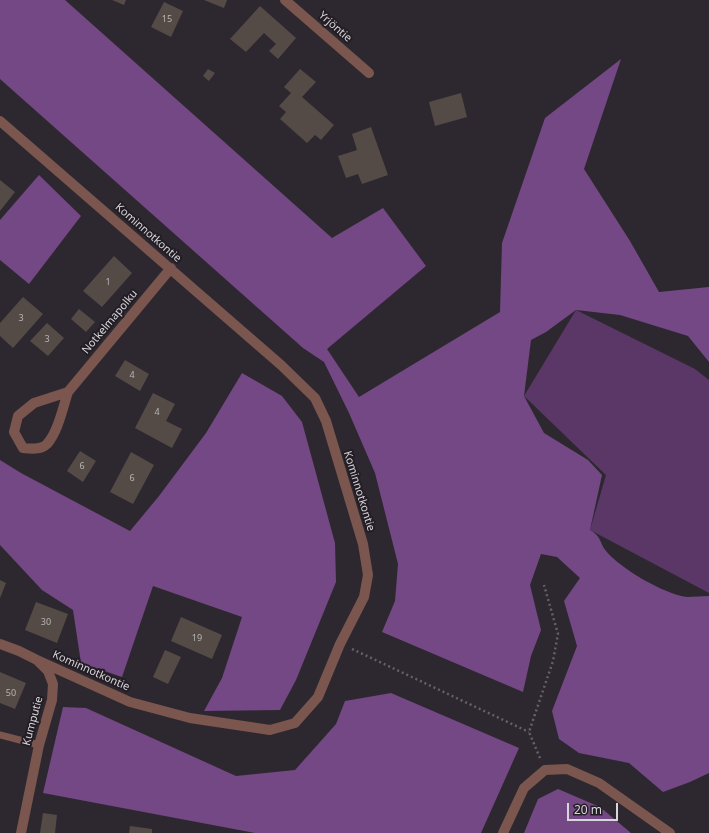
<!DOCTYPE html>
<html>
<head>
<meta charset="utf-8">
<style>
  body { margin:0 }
  #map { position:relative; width:709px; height:833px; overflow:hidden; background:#2d282f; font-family:"Noto Sans",sans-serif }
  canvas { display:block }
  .scale { position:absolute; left:567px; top:803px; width:51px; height:18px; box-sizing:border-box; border:2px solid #d9d6da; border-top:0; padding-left:5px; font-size:12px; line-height:14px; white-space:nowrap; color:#d9d6da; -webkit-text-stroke:3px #231e25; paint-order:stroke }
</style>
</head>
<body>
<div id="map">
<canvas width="709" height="833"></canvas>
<div class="scale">20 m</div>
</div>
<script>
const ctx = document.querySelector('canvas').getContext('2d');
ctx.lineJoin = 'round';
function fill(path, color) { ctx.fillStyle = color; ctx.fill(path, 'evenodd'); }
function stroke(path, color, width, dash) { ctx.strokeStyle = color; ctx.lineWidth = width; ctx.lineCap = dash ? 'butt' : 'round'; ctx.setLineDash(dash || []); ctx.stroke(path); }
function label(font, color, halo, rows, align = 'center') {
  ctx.font = font + ' "Noto Sans",sans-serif'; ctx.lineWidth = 4; ctx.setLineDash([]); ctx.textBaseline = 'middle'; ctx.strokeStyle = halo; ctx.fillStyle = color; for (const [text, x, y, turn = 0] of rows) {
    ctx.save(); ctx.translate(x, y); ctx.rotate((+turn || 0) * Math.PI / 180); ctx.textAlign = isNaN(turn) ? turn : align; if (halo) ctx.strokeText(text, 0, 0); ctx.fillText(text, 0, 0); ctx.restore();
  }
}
const green = new Path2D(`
  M 576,310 L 695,369 L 709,380 L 709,593 L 590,530 L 606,475 L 524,396 Z`);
const forest = new Path2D(`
  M 0,0 L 65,0 L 332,238 L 383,208 L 426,266 L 327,349 L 359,397 L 500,312 L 502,243 L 545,118 L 621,59 L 584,169 L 630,241 L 659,292 L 709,287 L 709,362 L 688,336 L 620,315 L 576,310 L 546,332 L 531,340 L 524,396 L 544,433 L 588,460 L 602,475 L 590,530 C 602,537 599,542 606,551 C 621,569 664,594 687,597 C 694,597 702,596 709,596 L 709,773 L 690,782 L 663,792 L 629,763 L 579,753 L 559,739 L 552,711 L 577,646 L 564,601 L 580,578 L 557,557 L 541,554 L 530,585 L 541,630 L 531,656 L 523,692 L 382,632 L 395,601 L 398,564 L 375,473 L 349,413 L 324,362 L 303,348 L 0,79 Z
  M 39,175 L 81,216 L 29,284 L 0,260 L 0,220 Z
  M 242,373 L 282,396 L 302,422 L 335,543 L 336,582 L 296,680 L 280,710 L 204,711 L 222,678 L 242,617 L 153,586 L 122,677 L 81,663 L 73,610 L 42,590 L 0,545 L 0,460 L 21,473 L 130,531 L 159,496 L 206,433 Z
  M 391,693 L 519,748 L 481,833 L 255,833 L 43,793 L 63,707 L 86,708 L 236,776 L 295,770 L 336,724 L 345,701 Z
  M 558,789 L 600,807 L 631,833 L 524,833 L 538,799 Z`);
const building = new Path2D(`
  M 112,0 L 126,0 L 124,5 Z
  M 204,0 L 227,0 L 224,8 Z
  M 164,2 L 183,11 L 171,37 L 151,27 Z
  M 260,6 L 296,38 L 278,59 L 269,51 L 276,44 L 264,33 L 246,52 L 230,39 Z
  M 208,69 L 215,73 L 209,81 L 203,76 Z
  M 300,69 L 316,82 L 302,97 L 334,125 L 321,140 L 315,135 L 307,143 L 280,119 L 286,112 L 279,106 L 291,93 L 284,87 Z
  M 461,93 L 467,117 L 435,126 L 429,102 Z
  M 371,127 L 388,175 L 362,184 L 358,174 L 346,178 L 338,156 L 357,150 L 352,134 Z
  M 0,180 L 15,192 L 0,211 Z
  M 114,256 L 132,273 L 102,307 L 83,291 Z
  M 23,297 L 43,314 L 13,348 L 0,336 L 0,323 Z
  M 79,309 L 95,322 L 86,332 L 71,319 Z
  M 47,323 L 64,338 L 48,356 L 30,341 Z
  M 125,360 L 149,374 L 140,391 L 115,376 Z
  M 153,393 L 175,404 L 166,421 L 182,429 L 172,448 L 135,428 Z
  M 80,451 L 96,461 L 83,482 L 67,471 Z
  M 131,452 L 154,465 L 133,504 L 110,492 Z
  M 0,580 L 6,583 L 0,598 Z
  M 36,602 L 68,614 L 57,643 L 25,630 Z
  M 181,617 L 222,635 L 212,659 L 171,641 Z
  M 165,650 L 181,657 L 168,684 L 153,677 Z
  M 0,672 L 26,683 L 15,709 L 0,703 Z
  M 43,813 L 57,815 L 55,833 L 40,833 Z
  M 130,826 L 152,829 L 152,833 L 129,833 Z`);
const path = new Path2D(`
  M 352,649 L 529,732
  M 540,758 L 529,732 L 553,661 L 558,634 L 544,585`);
const service = new Path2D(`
  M 0,735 L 39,745`);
const minor = new Path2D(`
  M 285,0 L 369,73
  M 0,121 L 281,365 L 315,398 L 326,421 L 363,544 L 368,575 L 364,597 L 340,644 L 318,697 L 295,723 L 270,730 L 190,718 L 130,702 L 37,660
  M 68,392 C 63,407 58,432 47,444 C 41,450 31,449 23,448 L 14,432 L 18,416 L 34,403 L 68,392 L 171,268
  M 0,644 L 19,651 L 37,660 L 48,671 L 53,684 L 52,700 L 39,745 L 21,833
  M 503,833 L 524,788 L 545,770 L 567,769 L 599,783 L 670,833`);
const numberNames = [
  ["15",167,19],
  ["1",108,282],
  ["3",21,318],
  ["3",47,339],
  ["4",132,375],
  ["4",157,412],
  ["6",82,466],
  ["6",132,478],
  ["30",46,622],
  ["19",197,638],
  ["50",11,693]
];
const streetNames = [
  ["Yrjöntie",335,27,41],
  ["Kominnotkontie",148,233,41],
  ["Notkelmapolku",110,322,-50],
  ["Kominnotkontie",359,491,73],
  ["Kominnotkontie",91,671,24],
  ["Kumputie",33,721,-75]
];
fill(green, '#5a3766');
fill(forest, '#744785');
fill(building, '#544b46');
stroke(path, '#656167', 2.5, [2, 3]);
stroke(service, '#7a564e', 7);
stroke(minor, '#7a564e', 10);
label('9px', '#b8b3b5', null, numberNames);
label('11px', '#d9d6da', '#231e25', streetNames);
</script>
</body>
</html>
